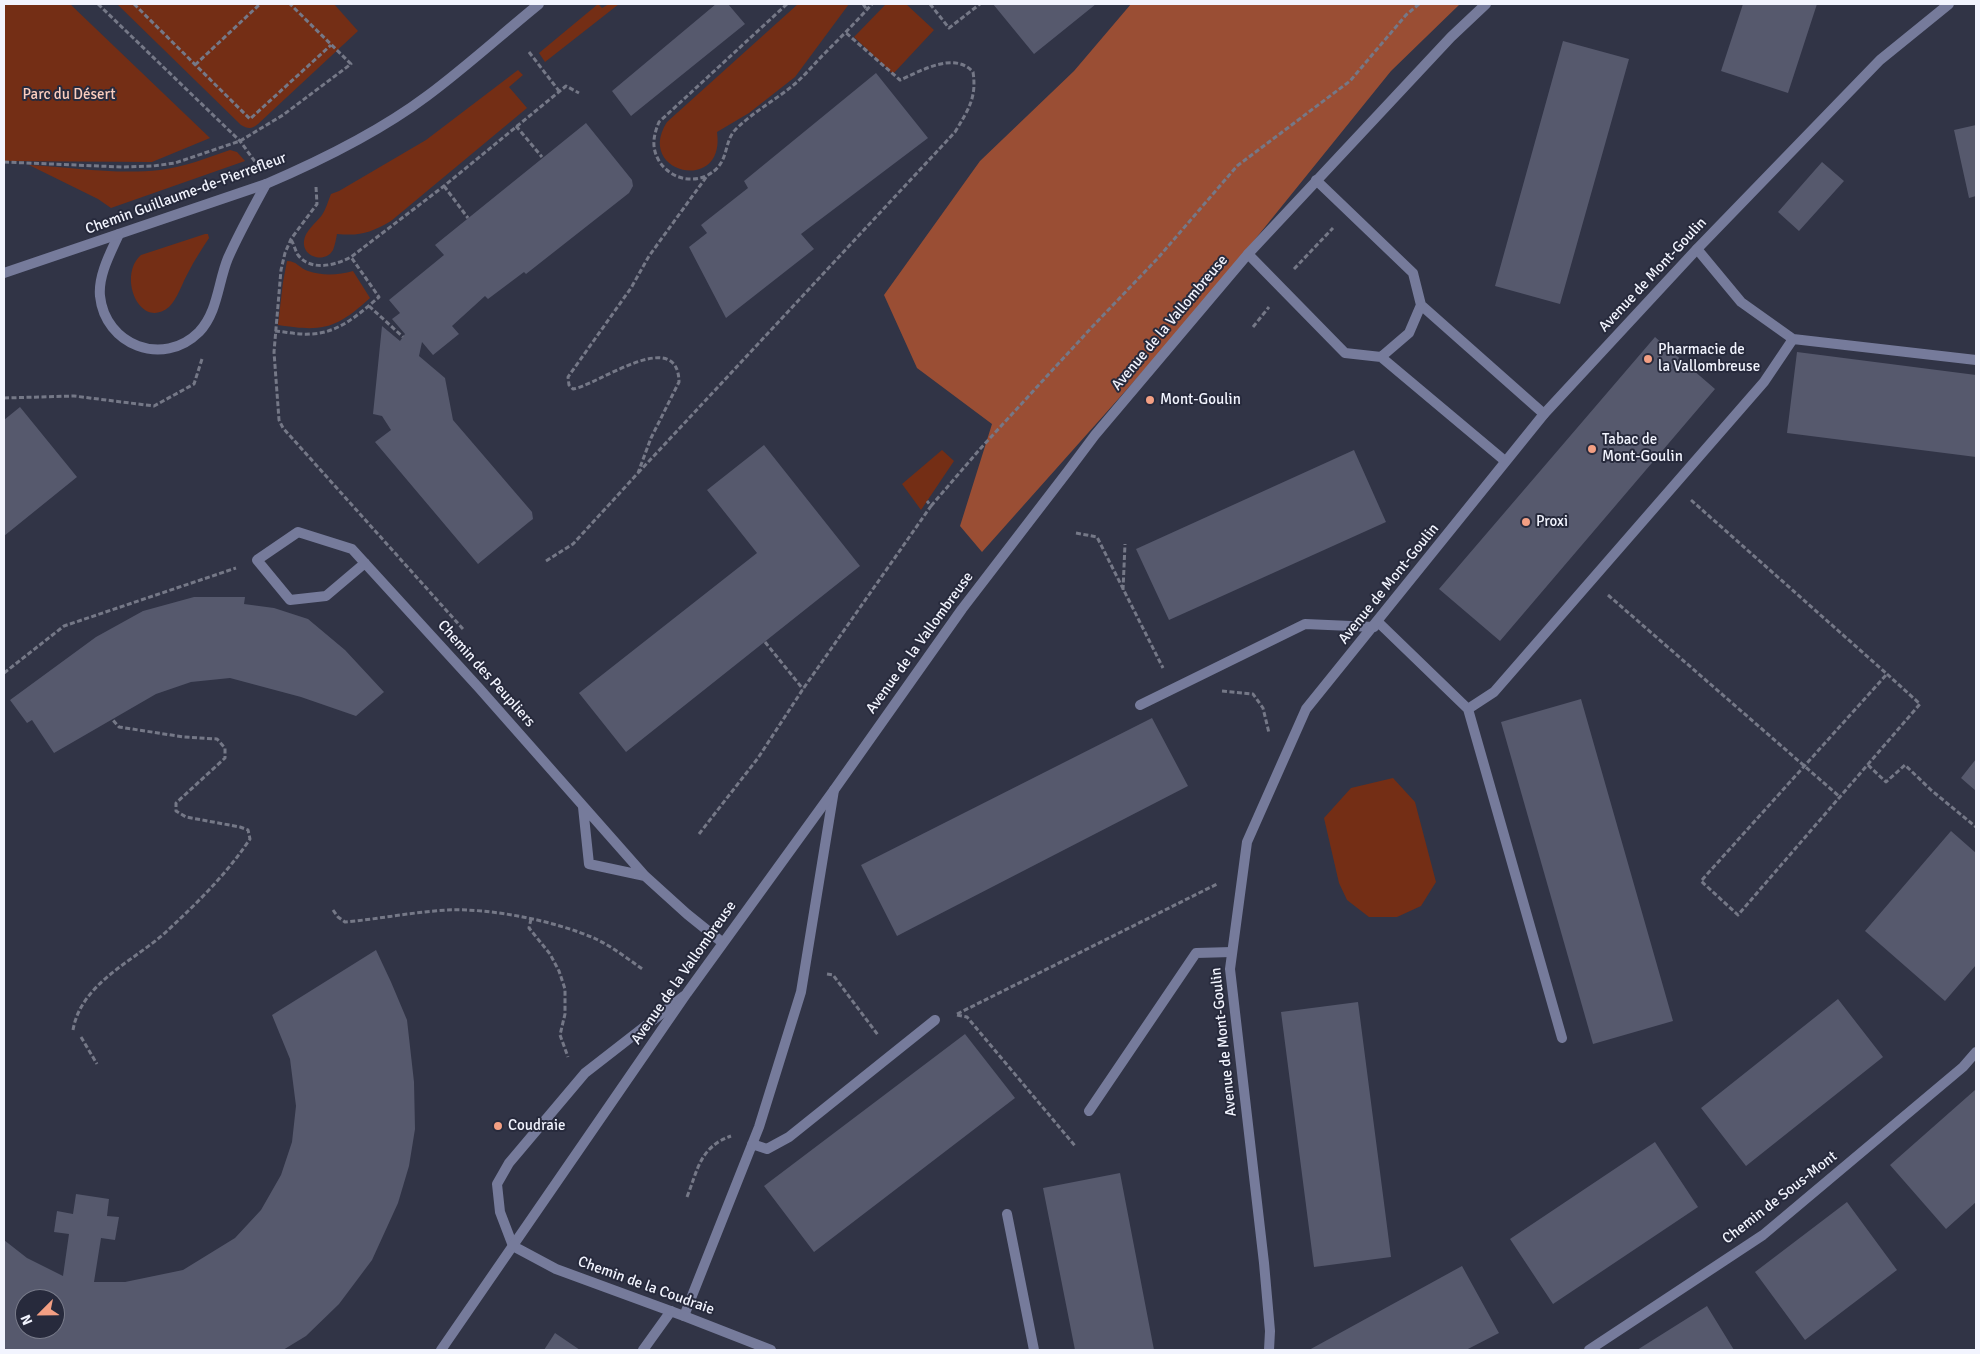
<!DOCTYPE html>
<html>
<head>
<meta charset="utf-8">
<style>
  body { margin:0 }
  #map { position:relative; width:1980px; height:1354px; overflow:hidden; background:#313446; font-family:Signika,sans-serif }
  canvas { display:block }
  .frame { position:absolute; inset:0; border:5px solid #f2f4fe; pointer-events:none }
  .north { position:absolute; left:15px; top:1289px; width:50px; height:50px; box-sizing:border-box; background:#272a3c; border:1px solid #787b8a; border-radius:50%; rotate:247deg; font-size:14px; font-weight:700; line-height:20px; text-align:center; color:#f2f4fe }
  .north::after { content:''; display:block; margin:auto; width:18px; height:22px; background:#f39f83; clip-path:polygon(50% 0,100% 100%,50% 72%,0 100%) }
</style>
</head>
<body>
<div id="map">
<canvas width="1980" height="1354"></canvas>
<div class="frame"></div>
<div class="north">N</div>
</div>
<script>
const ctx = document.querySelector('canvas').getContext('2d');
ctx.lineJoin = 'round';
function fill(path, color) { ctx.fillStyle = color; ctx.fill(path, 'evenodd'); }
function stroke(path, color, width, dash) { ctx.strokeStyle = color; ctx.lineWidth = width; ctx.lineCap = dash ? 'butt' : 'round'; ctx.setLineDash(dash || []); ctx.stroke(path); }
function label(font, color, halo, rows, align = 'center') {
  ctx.font = font + ' Signika,sans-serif'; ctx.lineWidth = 4; ctx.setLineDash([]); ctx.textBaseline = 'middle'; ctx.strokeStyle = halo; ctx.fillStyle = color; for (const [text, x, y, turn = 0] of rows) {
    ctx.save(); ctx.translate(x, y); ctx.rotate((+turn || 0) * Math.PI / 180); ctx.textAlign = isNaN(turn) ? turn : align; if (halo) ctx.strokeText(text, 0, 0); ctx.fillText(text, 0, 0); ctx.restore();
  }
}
const green = new Path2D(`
  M 4,4 L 70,4 L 210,138 L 152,162 L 4,161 Z
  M 117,4 L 334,4 L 358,31 L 258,124 C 252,129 248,129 241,125 Z
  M 598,4 L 602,8 L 609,4 L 619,4 L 545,62 L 539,53 Z
  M 798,4 L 849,4 L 795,77 L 749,113 L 717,132 C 726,195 634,173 667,122 Z
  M 886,4 L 906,4 L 934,30 L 893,74 L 854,37 Z
  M 518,70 L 523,75 L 509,87 L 527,108 L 391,221 C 370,233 361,236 337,234 C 336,239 335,245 333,250 C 325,264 302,257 304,241 C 305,231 316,223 322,215 C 326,209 328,201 331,194 L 339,191 L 426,140 Z
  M 230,150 L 237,152 L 245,161 L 111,208 L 98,199 L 29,165 C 72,167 117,175 160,170 C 184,167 207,158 230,150 Z
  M 205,234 L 208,234 L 209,238 C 202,249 195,259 189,271 C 183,281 177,300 169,307 C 140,331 117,276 141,255 Z
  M 287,261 C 297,261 299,268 308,271 C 322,276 339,275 353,271 L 370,298 C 336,329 323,332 278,325 L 283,282 Z
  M 942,450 L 954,461 L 921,510 L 902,484 Z
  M 1393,778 L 1415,802 L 1436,882 L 1421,906 L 1397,917 L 1369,917 L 1347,900 L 1339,883 L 1324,818 L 1351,788 Z`);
const forest = new Path2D(`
  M 1131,4 L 1460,4 L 1391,71 L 1202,305 L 982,552 L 960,526 L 992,424 L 917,368 L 884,295 L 980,161 L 1074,71 Z`);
const building = new Path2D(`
  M 716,4 L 728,4 L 745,24 L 631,116 L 612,91 Z
  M 993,4 L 1096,4 L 1034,54 Z
  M 1743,4 L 1817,4 L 1788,93 L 1721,71 Z
  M 1563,41 L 1629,59 L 1560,304 L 1495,286 Z
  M 876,73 L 928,138 L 801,234 L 814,249 L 726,318 L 689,247 L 707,233 L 701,225 L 748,188 L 744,181 Z
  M 586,123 L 632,180 L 633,186 L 629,193 L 526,274 L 524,272 L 488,299 L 485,296 L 452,326 L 459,334 L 433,355 L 422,342 L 419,356 L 445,378 L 453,420 L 532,512 L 533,519 L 529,522 L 478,564 L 375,442 L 391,430 L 382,416 L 373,414 L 382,326 L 400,341 L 405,334 L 392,319 L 400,313 L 389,300 L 444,255 L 435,245 Z
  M 1976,125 L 1976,196 L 1969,198 L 1954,130 Z
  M 1822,162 L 1844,181 L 1799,231 L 1778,212 Z
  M 1655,337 L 1715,389 L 1500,641 L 1439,589 Z
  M 1797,352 L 1976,375 L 1976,457 L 1787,433 Z
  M 20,407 L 77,477 L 4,536 L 4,420 Z
  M 764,445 L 860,566 L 626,752 L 579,693 L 757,553 L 707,490 Z
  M 1354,450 L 1386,522 L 1169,620 L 1136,549 Z
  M 194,597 L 245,597 L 244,604 L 274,608 L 308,619 L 345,650 L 384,692 L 356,716 L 301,697 L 230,678 L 191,682 L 156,694 L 54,753 L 32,720 L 27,723 L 10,700 L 96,637 L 143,611 Z
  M 1581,699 L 1673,1021 L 1593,1044 L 1501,722 Z
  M 1152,718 L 1188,786 L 897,936 L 861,865 Z
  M 1976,759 L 1976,791 L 1961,778 Z
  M 1951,831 L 1976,853 L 1976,965 L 1945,1001 L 1865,931 Z
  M 376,950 L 391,982 L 407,1020 L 414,1082 L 415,1129 L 409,1166 L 398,1203 L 372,1260 L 339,1304 L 306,1336 L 283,1350 L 4,1350 L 4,1240 L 27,1258 L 63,1276 L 69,1234 L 54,1232 L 57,1211 L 73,1214 L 76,1194 L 109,1199 L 107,1216 L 119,1217 L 115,1240 L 101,1238 L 94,1282 L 125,1282 L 183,1270 L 235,1238 L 261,1210 L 281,1175 L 292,1142 L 296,1106 L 290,1059 L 272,1015 ZM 25,1299 L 55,1299 L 55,1329 L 25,1329 Z
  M 1838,999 L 1883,1057 L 1746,1166 L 1701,1108 Z
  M 1358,1002 L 1391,1257 L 1314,1267 L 1281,1012 Z
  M 965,1034 L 1015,1098 L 814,1252 L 764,1186 Z
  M 1975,1090 L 1976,1092 L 1976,1202 L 1946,1229 L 1890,1165 Z
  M 1655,1142 L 1698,1207 L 1553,1304 L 1510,1239 Z
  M 1120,1173 L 1154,1350 L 1075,1350 L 1043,1188 Z
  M 1847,1202 L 1897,1270 L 1805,1340 L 1755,1272 Z
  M 1462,1266 L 1499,1333 L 1466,1350 L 1309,1350 Z
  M 1707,1306 L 1734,1350 L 1637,1350 Z
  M 555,1333 L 580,1350 L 544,1350 Z`);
const path = new Path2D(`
  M 98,4 L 240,141 L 256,163
  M 134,4 L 250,119 L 331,45
  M 787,4 L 659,122 C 654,134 651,146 658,159 C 667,176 688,184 706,176 C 731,164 722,143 736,129 C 753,112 777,99 796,83 C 806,74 815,63 825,53 C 841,37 857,21 872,4
  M 863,4 L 867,10
  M 930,4 L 949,28 L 980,4
  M 529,52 L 559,91
  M 195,65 L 260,4
  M 516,126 L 542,157
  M 4,162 L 122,167 L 153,166 L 175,163 L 240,141 L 283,115 L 351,64 L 290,4
  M 444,186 L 468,218
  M 316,187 L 317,204 L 291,239 L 285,253 L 281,270 L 274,352 L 279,420 L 283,428 L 463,629
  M 291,240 C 294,244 295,250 298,255 C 311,272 336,265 351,257 L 444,186 L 566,86 L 579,93
  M 1294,269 L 1333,228
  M 369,306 L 403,337
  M 1253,327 L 1269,307
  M 275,331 C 287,332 299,335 311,334 C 339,333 359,314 379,297 L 351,257
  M 4,398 L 74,396 L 154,406 L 194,384 L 202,359
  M 638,473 L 955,132 C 968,110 977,98 973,72 C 954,51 921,71 900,80 L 845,32
  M 1691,500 L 1887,674
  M 931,506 L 980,449 L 1092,327 L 1158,258 L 1237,166 L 1350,81 L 1406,15 L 1419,4
  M 1076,533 L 1097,537 L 1163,668
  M 546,561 L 573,544 L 638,473 L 651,438 L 679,382 C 678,325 596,386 573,389 L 569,385 L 568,377 L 631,288 L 649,256 L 707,176
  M 1123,590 L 1125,544
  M 1608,595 L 1840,797
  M 765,642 L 803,689
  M 4,673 L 64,626 L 236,568
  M 1887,674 L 1920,704 L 1738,915 L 1701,881 Z
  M 1222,691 L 1253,694 L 1263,708 L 1269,733
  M 1868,765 L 1886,782 L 1905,765 L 1931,790 L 1976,827
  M 699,834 L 758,758 L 803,689 L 931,506 L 927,501
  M 333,910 L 338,917 L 345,922 C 379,919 413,912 447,910 C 491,908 556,921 596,939 C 613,947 629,960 644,970
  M 531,919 L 529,928 L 550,954 L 559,971 L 565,989 L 565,1014 L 560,1035 L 568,1057
  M 827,974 L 833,975 L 878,1035
  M 957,1014 L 1217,884
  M 957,1015 L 967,1017 L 1076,1147
  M 73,1030 C 81,983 134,961 166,932 C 198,902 225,876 250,839 L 248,830 L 240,827 L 186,817 L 176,811 L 176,803 L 225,758 L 225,748 L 217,739 L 184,737 L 119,727 L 112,719
  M 81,1037 L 97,1064
  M 687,1197 C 698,1169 700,1147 731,1136`);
const lane = new Path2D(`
  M 119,234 C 111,252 98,275 100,296 C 105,345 163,368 199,332 C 218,312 218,282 228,258 C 239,233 253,208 266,184
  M 1697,249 L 1741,302 L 1793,339 L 1976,360
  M 1248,254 L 1345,353 L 1381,357 L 1409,333 L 1421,305 L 1413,273 L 1316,180
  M 1421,305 L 1544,414
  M 1381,357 L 1505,461
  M 1378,622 L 1468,709 L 1562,1038
  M 1140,705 L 1305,624 L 1374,627
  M 1468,709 L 1494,692 L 1764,382 L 1793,339
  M 1089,1111 L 1196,953 L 1232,952
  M 752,1144 L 767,1149 L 789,1137 L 935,1020
  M 1007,1214 L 1034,1350
  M 513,1246 L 500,1212 L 497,1184 L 509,1163 L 585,1073 L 684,996
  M 684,1316 L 759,1127 L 801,992 L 834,790
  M 643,1350 L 671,1311`);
const street = new Path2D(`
  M 4,273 L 266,184 C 322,160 379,132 427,96 C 466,67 502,34 539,4
  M 365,563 L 326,596 L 290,600 L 257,560 L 298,532 L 352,549 L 479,688 L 645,876 L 687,914 L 723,943
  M 583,807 L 589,864 L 645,876
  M 513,1246 L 556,1269 L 684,1316 L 771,1350
  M 441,1350 L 687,993 L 834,790 L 962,609 L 1068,471 L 1095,435 L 1248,254 L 1451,37 L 1486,4
  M 1269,1350 L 1270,1331 L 1264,1263 L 1230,969 L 1247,842 L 1306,709 L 1544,414 L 1697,249 L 1880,60 L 1949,4
  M 1589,1350 L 1763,1235 L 1963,1067 L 1976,1052`);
const markers = [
  [1648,359,5,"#f39f83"],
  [1150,400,5,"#f39f83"],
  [1592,449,5,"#f39f83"],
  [1526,522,5,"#f39f83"],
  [498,1126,5,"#f39f83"]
];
const parkNames = [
  ["Parc du Désert",69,95]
];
const streetNames = [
  ["Chemin Guillaume-de-Pierrefleur",186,194,-20],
  ["Avenue de Mont-Goulin",1653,275,-47],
  ["Avenue de la Vallombreuse",1170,323,-50],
  ["Avenue de Mont-Goulin",1389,584,-51],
  ["Avenue de la Vallombreuse",920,643,-54],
  ["Chemin des Peupliers",486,674,48],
  ["Avenue de la Vallombreuse",684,973,-55],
  ["Avenue de Mont-Goulin",1224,1042,-96],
  ["Chemin de Sous-Mont",1780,1198,-38],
  ["Chemin de la Coudraie",646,1286,20]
];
const poiNames = [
  ["Pharmacie de",1658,350],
  ["la Vallombreuse",1658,367],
  ["Mont-Goulin",1160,400],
  ["Tabac de",1602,440],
  ["Mont-Goulin",1602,457],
  ["Proxi",1536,522],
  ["Coudraie",508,1126]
];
fill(green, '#742e15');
fill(forest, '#9a4e34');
fill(building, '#56596d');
stroke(path, '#757887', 3, [5, 2.5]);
stroke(lane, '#767b9b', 10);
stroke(street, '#767b9b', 10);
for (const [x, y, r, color] of markers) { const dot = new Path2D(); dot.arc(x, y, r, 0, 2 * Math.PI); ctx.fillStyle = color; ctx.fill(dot); stroke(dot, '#272a3c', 2); }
label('15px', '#facdbe', '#272a3c', parkNames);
label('15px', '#f2f4fe', '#272a3c', streetNames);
label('15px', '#f2f4fe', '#272a3c', poiNames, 'left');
</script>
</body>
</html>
